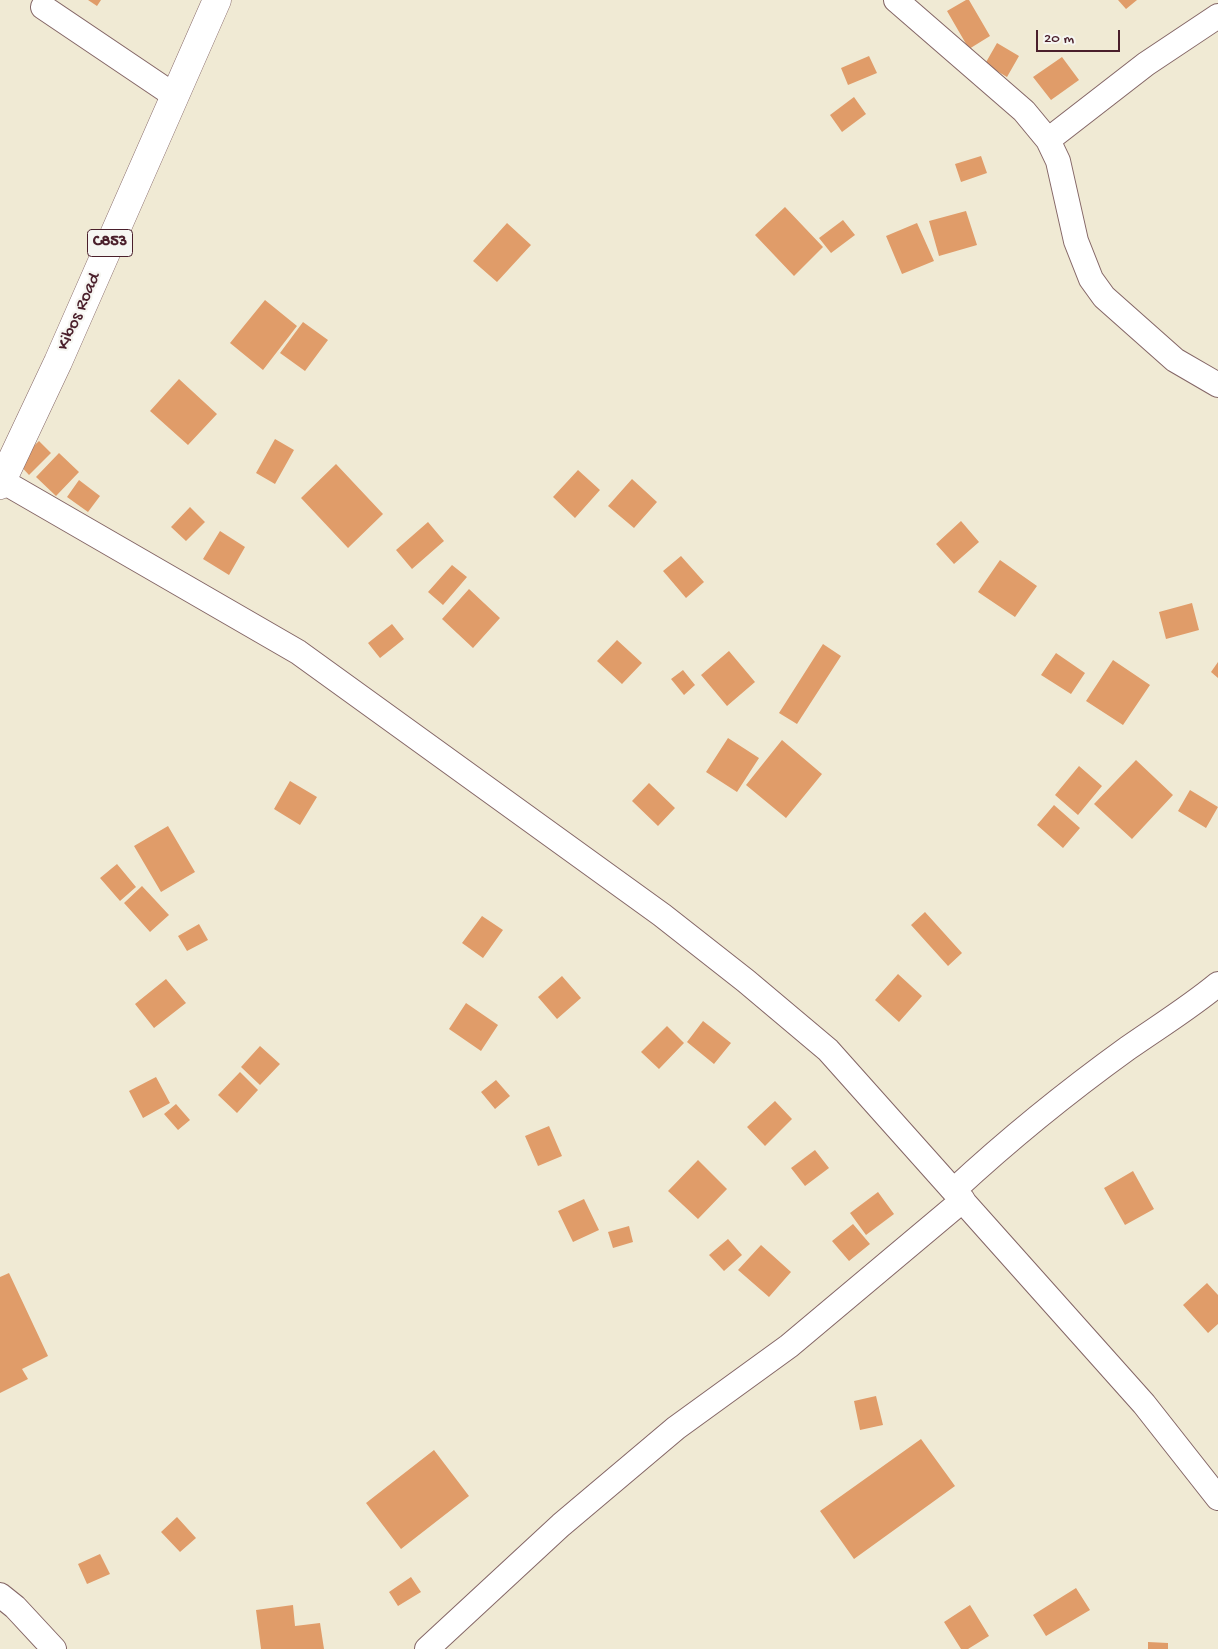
<!DOCTYPE html>
<html>
<head>
<meta charset="utf-8">
<style>
  body { margin:0 }
  #map { position:relative; width:1218px; height:1649px; overflow:hidden; background:#f0ead4; font-family:"Gochi Hand",sans-serif }
  canvas { display:block }
  .scale { position:absolute; left:1036px; top:30px; width:84px; height:22px; box-sizing:border-box; border:2px solid #4a1f2b; border-top:0; padding-left:6px; font-size:15px; line-height:18px; white-space:nowrap; color:#4a1f2b; -webkit-text-stroke:4px #f6f6f2; paint-order:stroke }
</style>
</head>
<body>
<div id="map">
<canvas width="1218" height="1649"></canvas>
<div class="scale">20 m</div>
</div>
<script>
const ctx = document.querySelector('canvas').getContext('2d');
ctx.lineJoin = 'round';
function fill(path, color) { ctx.fillStyle = color; ctx.fill(path, 'evenodd'); }
function stroke(path, color, width, dash) { ctx.strokeStyle = color; ctx.lineWidth = width; ctx.lineCap = dash ? 'butt' : 'round'; ctx.setLineDash(dash || []); ctx.stroke(path); }
function label(font, color, halo, rows, align = 'center') {
  ctx.font = font + ' "Gochi Hand",sans-serif'; ctx.lineWidth = 4.5; ctx.setLineDash([]); ctx.textBaseline = 'middle'; ctx.strokeStyle = halo; ctx.fillStyle = color; for (const [text, x, y, turn = 0] of rows) {
    ctx.save(); ctx.translate(x, y); ctx.rotate((+turn || 0) * Math.PI / 180); ctx.textAlign = isNaN(turn) ? turn : align; if (halo) ctx.strokeText(text, 0, 0); ctx.fillText(text, 0, 0); ctx.restore();
  }
}
const building = new Path2D(`
  M 88,0 L 101,0 L 97,6 Z
  M 966,0 L 969,0 L 990,36 L 969,49 L 947,11 Z
  M 1118,0 L 1137,0 L 1126,9 Z
  M 997,43 L 1019,56 L 1007,77 L 985,64 Z
  M 869,56 L 877,73 L 848,85 L 841,68 Z
  M 1062,57 L 1079,80 L 1051,100 L 1033,77 Z
  M 854,97 L 866,114 L 842,132 L 830,115 Z
  M 981,156 L 987,173 L 961,182 L 955,164 Z
  M 785,207 L 823,247 L 794,276 L 755,235 Z
  M 966,211 L 977,245 L 939,256 L 929,221 Z
  M 843,220 L 855,235 L 831,253 L 819,238 Z
  M 507,223 L 531,245 L 497,282 L 473,261 Z
  M 917,223 L 934,261 L 902,274 L 886,236 Z
  M 265,300 L 297,326 L 263,370 L 230,343 Z
  M 303,322 L 328,340 L 305,371 L 280,353 Z
  M 179,379 L 217,414 L 188,445 L 150,411 Z
  M 275,439 L 294,450 L 275,484 L 256,473 Z
  M 39,441 L 51,453 L 29,475 L 17,462 Z
  M 59,453 L 79,472 L 56,496 L 36,477 Z
  M 336,464 L 383,514 L 348,548 L 301,498 Z
  M 578,470 L 600,490 L 575,518 L 553,497 Z
  M 632,479 L 657,502 L 634,528 L 608,506 Z
  M 79,480 L 100,496 L 88,512 L 67,497 Z
  M 190,507 L 205,522 L 186,541 L 171,527 Z
  M 961,521 L 979,542 L 954,564 L 936,544 Z
  M 428,522 L 444,541 L 412,569 L 396,550 Z
  M 220,531 L 245,547 L 229,575 L 203,559 Z
  M 681,556 L 704,582 L 686,598 L 663,571 Z
  M 1000,560 L 1037,586 L 1015,617 L 978,592 Z
  M 452,565 L 467,577 L 443,605 L 428,592 Z
  M 469,589 L 500,618 L 473,648 L 442,619 Z
  M 1192,603 L 1199,630 L 1166,639 L 1159,612 Z
  M 392,624 L 404,639 L 380,658 L 368,643 Z
  M 617,640 L 642,663 L 622,684 L 597,661 Z
  M 823,644 L 841,656 L 797,724 L 779,713 Z
  M 729,651 L 755,682 L 727,706 L 701,675 Z
  M 1056,653 L 1085,673 L 1071,694 L 1041,675 Z
  M 1113,660 L 1150,685 L 1123,725 L 1086,701 Z
  M 1218,662 L 1218,678 L 1211,672 Z
  M 683,670 L 695,685 L 684,695 L 671,679 Z
  M 728,738 L 759,758 L 737,792 L 706,772 Z
  M 782,740 L 822,774 L 786,818 L 746,785 Z
  M 1136,760 L 1173,795 L 1132,839 L 1094,804 Z
  M 1079,766 L 1102,786 L 1078,815 L 1055,795 Z
  M 290,781 L 317,797 L 300,825 L 274,809 Z
  M 649,783 L 675,808 L 658,826 L 632,801 Z
  M 1190,790 L 1218,807 L 1206,828 L 1178,811 Z
  M 1054,805 L 1080,828 L 1063,848 L 1037,825 Z
  M 168,826 L 195,872 L 161,892 L 134,846 Z
  M 117,864 L 136,887 L 120,901 L 100,878 Z
  M 142,886 L 169,915 L 150,932 L 124,903 Z
  M 925,912 L 962,953 L 948,966 L 911,925 Z
  M 482,916 L 503,930 L 483,958 L 462,943 Z
  M 199,924 L 208,940 L 187,951 L 178,936 Z
  M 898,974 L 922,996 L 899,1022 L 875,1000 Z
  M 562,976 L 581,998 L 557,1019 L 538,997 Z
  M 166,979 L 186,1003 L 154,1028 L 135,1004 Z
  M 466,1003 L 498,1025 L 481,1051 L 449,1029 Z
  M 703,1021 L 731,1043 L 714,1064 L 687,1042 Z
  M 667,1026 L 684,1043 L 659,1069 L 641,1052 Z
  M 260,1046 L 280,1064 L 260,1085 L 241,1067 Z
  M 240,1072 L 258,1090 L 237,1113 L 218,1095 Z
  M 156,1077 L 170,1103 L 143,1118 L 129,1091 Z
  M 496,1080 L 510,1096 L 495,1109 L 481,1092 Z
  M 775,1101 L 792,1119 L 765,1146 L 747,1127 Z
  M 176,1104 L 190,1120 L 178,1130 L 164,1114 Z
  M 549,1126 L 562,1156 L 538,1166 L 525,1136 Z
  M 815,1150 L 829,1168 L 805,1186 L 791,1168 Z
  M 698,1160 L 727,1189 L 698,1219 L 668,1191 Z
  M 1133,1171 L 1154,1209 L 1125,1225 L 1104,1188 Z
  M 878,1192 L 894,1214 L 866,1235 L 850,1213 Z
  M 584,1199 L 599,1230 L 573,1242 L 558,1211 Z
  M 853,1224 L 870,1244 L 849,1261 L 832,1241 Z
  M 629,1226 L 633,1242 L 613,1248 L 608,1232 Z
  M 728,1239 L 742,1255 L 724,1271 L 709,1255 Z
  M 761,1245 L 791,1272 L 769,1297 L 738,1270 Z
  M 9,1273 L 48,1356 L 22,1369 L 28,1379 L 0,1393 L 0,1277 Z
  M 1207,1283 L 1218,1295 L 1218,1324 L 1208,1333 L 1183,1305 Z
  M 876,1396 L 883,1425 L 860,1430 L 854,1401 Z
  M 921,1439 L 955,1486 L 854,1559 L 820,1511 Z
  M 434,1450 L 469,1496 L 401,1549 L 366,1503 Z
  M 177,1517 L 196,1538 L 180,1552 L 161,1532 Z
  M 100,1554 L 110,1574 L 87,1584 L 78,1564 Z
  M 411,1577 L 421,1592 L 398,1606 L 389,1592 Z
  M 1076,1588 L 1090,1610 L 1046,1636 L 1033,1615 Z
  M 293,1605 L 295,1626 L 320,1623 L 324,1649 L 261,1649 L 256,1610 Z
  M 970,1605 L 989,1636 L 968,1649 L 961,1649 L 944,1622 Z
  M 1148,1642 L 1168,1643 L 1168,1649 L 1148,1649 Z`);
const street = new Path2D(`
  M 896,0 L 1024,111 L 1048,140 L 1058,161 L 1076,241 L 1091,279 L 1104,297 L 1175,360 L 1218,385
  M 43,7 L 175,96
  M 1048,140 L 1146,64 L 1218,16
  M 2,481 L 298,652 L 662,915 L 746,981 L 828,1050 L 1144,1404 L 1218,1498
  M 954,1190 C 1009,1139 1067,1092 1128,1048 C 1158,1027 1189,1008 1218,984
  M 0,1595 L 15,1607 L 54,1649
  M 427,1649 L 561,1525 L 676,1428 L 789,1346 L 963,1200`);
const primary = new Path2D(`
  M 0,485 L 58,362 L 217,0`);
const shields = [
  [110,243,45]
];
const shieldNames = [
  ["C853",110,243]
];
const streetNames = [
  ["Kibos Road",80,312,-66]
];
fill(building, '#e09c69');
stroke(street, '#846666', 26);
stroke(primary, '#846666', 29);
stroke(street, '#fff', 24);
stroke(primary, '#fff', 28);
for (const [x, y, w] of shields) { const box = new Path2D(); box.roundRect(x - w / 2, y - 13.5, w, 27, 4); ctx.fillStyle = '#f6f6f2'; ctx.fill(box); stroke(box, '#4a1f2b', 1); }
label('bold 16px', '#4a1f2b', null, shieldNames);
label('18px', '#4a1f2b', '#f6f6f2', streetNames);
</script>
</body>
</html>
